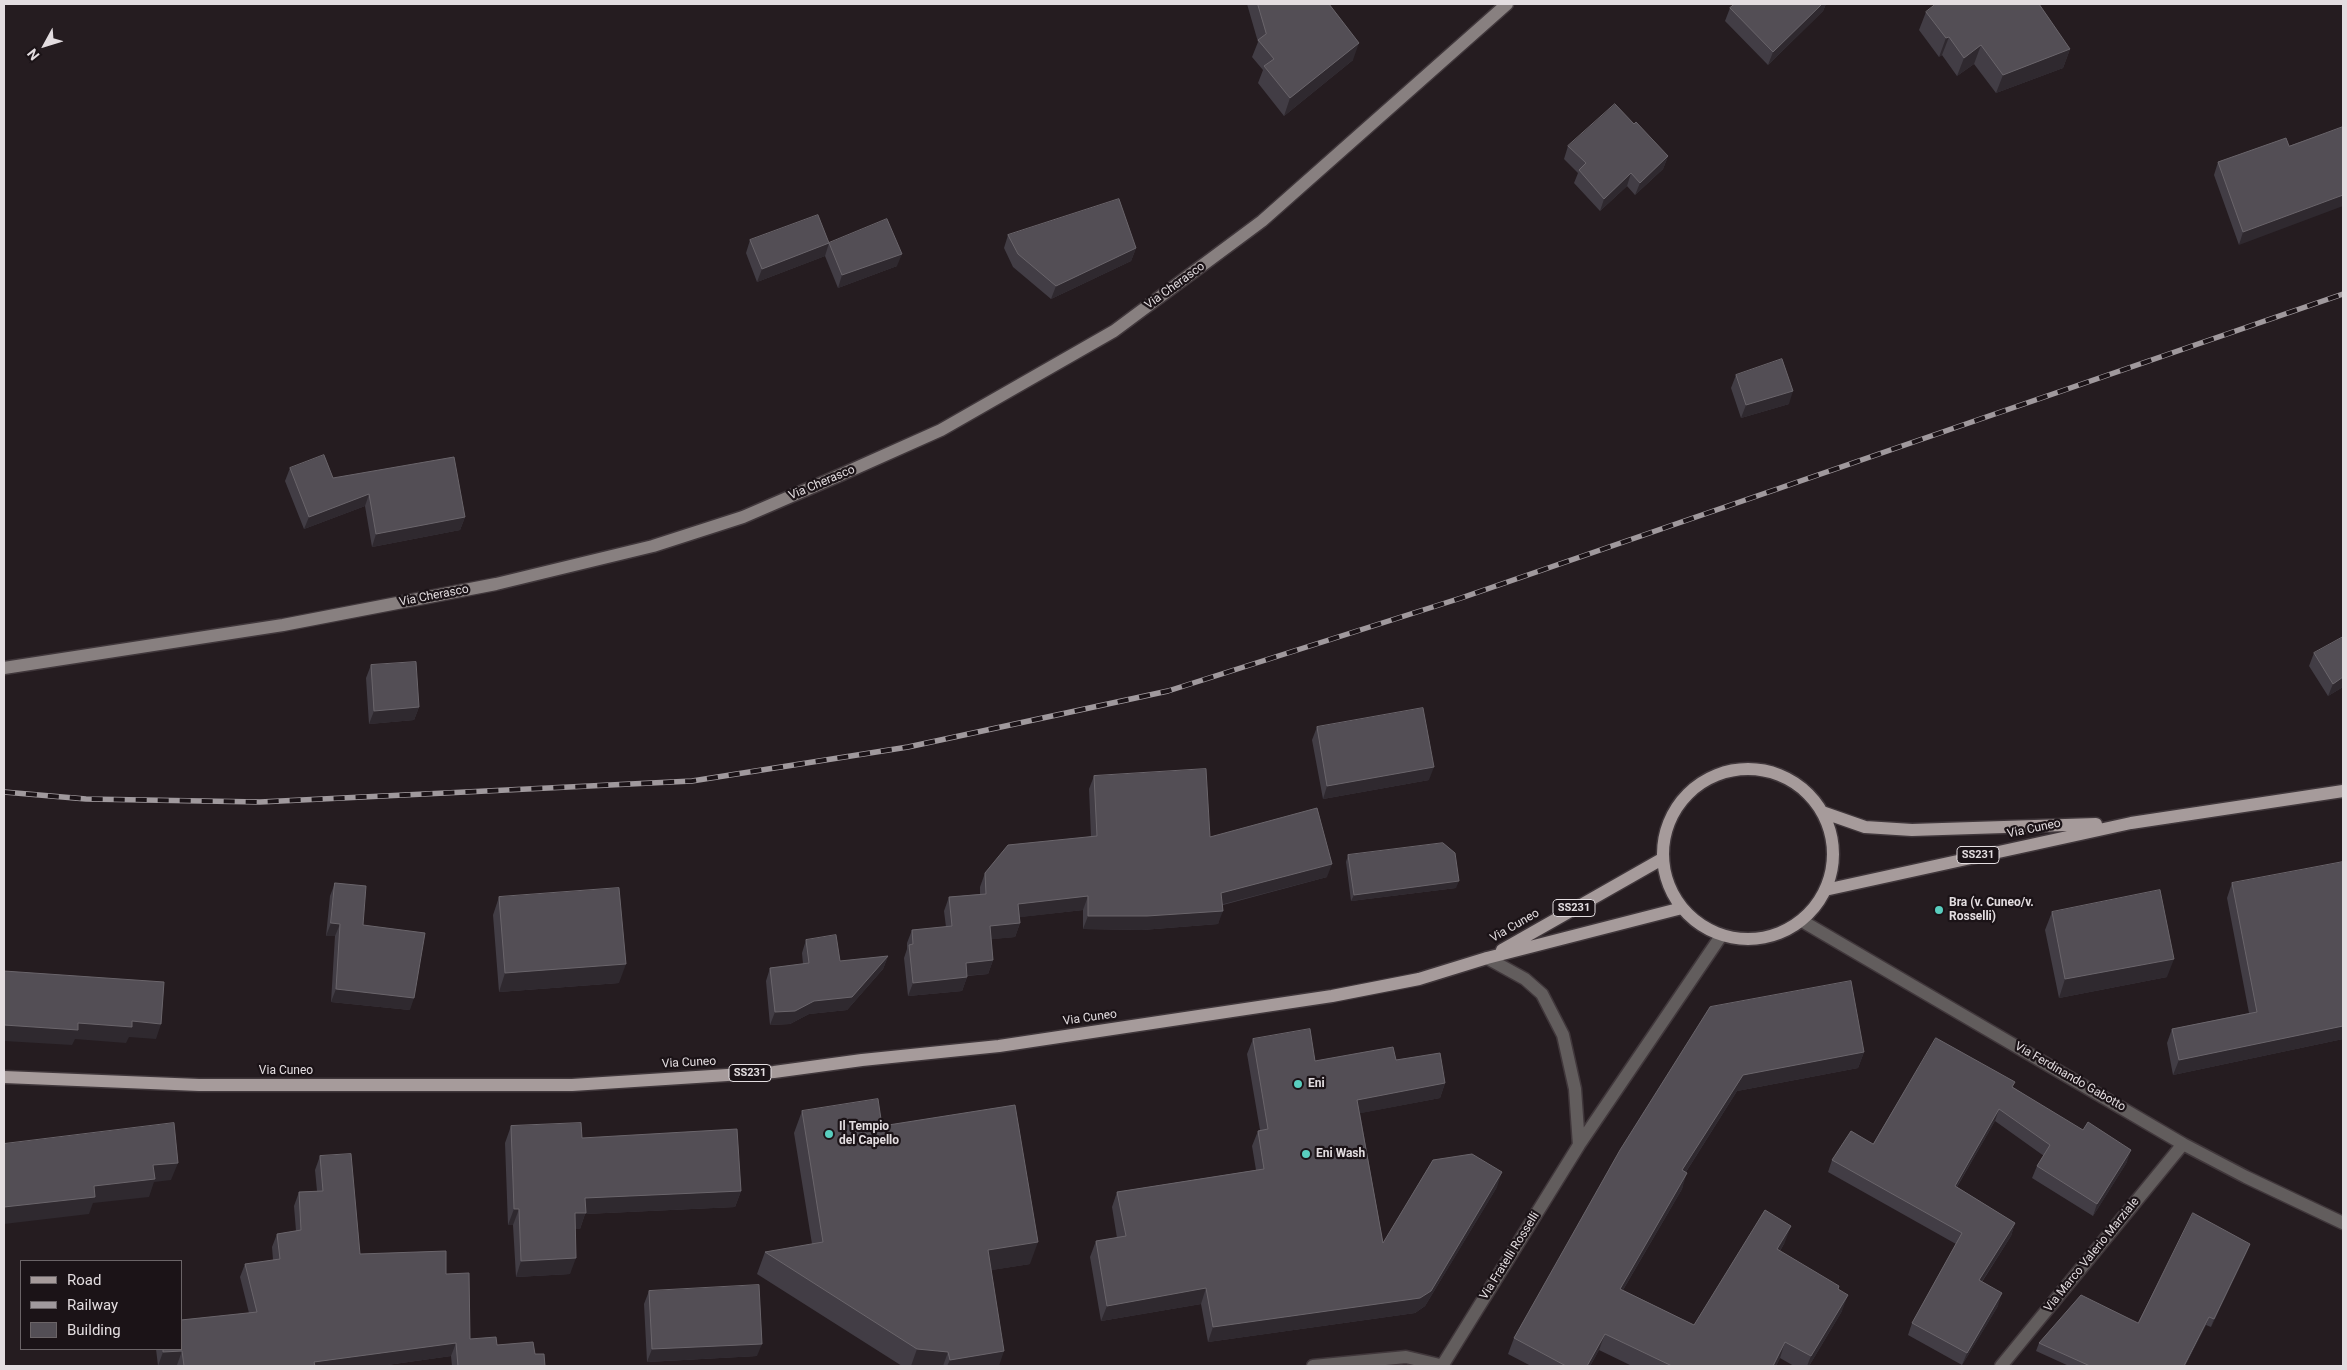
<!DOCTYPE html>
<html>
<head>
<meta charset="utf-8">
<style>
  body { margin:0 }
  #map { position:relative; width:2347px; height:1370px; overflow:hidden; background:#251c20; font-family:Roboto,sans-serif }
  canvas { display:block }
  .frame { position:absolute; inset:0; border:5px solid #e3dde0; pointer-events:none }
  .legend { position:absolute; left:20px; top:1260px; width:162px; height:90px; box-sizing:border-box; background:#1b1317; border:1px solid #6b6467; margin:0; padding:6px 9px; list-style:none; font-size:15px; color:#e3dde0 }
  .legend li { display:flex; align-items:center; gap:10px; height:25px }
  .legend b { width:25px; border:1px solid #6b6467 }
  .north { position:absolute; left:20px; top:20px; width:50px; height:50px; -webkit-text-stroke:4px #1b1317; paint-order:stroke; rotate:231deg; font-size:14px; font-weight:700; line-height:20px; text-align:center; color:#e3dde0 }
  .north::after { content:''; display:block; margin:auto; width:18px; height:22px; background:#e3dde0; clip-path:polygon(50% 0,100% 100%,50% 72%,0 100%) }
</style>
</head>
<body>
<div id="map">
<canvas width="2347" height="1370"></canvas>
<div class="frame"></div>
<ul class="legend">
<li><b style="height:6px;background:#a69b9b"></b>Road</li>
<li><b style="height:6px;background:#a0999d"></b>Railway</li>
<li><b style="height:14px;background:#534e55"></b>Building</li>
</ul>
<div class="north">N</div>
</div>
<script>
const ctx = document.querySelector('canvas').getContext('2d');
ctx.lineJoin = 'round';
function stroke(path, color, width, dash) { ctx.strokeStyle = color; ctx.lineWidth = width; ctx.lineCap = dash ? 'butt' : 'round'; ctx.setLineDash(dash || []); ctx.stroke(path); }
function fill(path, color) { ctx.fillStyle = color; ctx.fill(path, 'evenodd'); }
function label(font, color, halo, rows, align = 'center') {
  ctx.font = font + ' Roboto,sans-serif'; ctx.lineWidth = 4.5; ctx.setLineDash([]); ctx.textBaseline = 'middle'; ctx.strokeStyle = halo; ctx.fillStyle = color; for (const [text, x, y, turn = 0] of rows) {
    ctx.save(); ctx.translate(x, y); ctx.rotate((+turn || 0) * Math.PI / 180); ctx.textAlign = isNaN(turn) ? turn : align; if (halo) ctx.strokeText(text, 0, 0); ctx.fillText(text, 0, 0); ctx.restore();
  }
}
const minor = new Path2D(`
  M 1802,921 L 2183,1144 L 2246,1177 L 2343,1223
  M 1487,958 L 1525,979 L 1542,994 L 1563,1035 L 1575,1089 L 1579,1145
  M 1313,1366 L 1406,1357 L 1444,1366
  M 1442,1366 L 1579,1145 L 1721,936
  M 2001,1366 L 2183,1144`);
const secondary = new Path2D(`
  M 4,668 L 283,625 L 496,584 L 653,546 L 743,517 L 838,476 L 941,430 L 1114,331 L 1262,221 L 1507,4`);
const primary = new Path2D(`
  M1663 854a85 85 0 1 1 170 0a85 85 0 1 1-170 0Z
  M 1822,812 L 1865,827 L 1912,830 L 2096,824
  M 1825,890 L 2131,823 L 2343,791
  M 1502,950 L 1662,859
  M 4,1077 L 199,1085 L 572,1085 L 774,1072 L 862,1060 L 999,1046 L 1332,996 L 1419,979 L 1487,958 L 1682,908`);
const rail = new Path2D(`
  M 4,792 L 86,799 L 260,802 L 692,781 L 908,747 L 1168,691 L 1461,598 L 2343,294`);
const wall = new Path2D(`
  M 1247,4 L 1329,4 L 1353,60 L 1284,116 L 1258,83 L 1263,70 L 1252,57 L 1258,42 Z
  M 1735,4 L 1826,4 L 1823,11 L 1768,65 L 1725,21 L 1730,8 Z
  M 1926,12 L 2070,49 L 2063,68 L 1996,93 L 1974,64 L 1957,76 L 1942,55 L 1939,57 L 1919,30 Z
  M 1634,124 L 1668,156 L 1663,169 L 1635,195 L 1627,186 L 1600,211 L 1574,183 L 1578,173 L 1564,159 L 1568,146 Z
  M 2289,146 L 2239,245 L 2214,175 L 2218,162 Z
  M 1008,235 L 1136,248 L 1131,261 L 1051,299 L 1013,267 L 1004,248 Z
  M 750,240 L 829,243 L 897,266 L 838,288 L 825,256 L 757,282 L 746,253 Z
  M 1736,375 L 1789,404 L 1741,418 L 1731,388 Z
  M 290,468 L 333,478 L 465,517 L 460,530 L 372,547 L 365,506 L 304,529 L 285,481 Z
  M 2314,653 L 2343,687 L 2328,696 L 2309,666 Z
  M 371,665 L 419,707 L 414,720 L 369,724 L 366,678 Z
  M 1317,727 L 1429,780 L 1323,799 L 1312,740 Z
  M 1094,776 L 1210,837 L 1327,877 L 1223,905 L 1218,924 L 1142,930 L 1083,929 L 1083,910 L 1019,917 L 1020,923 L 1015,937 L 991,939 L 993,960 L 988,974 L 967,976 L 967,977 L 962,991 L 908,996 L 904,958 L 907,949 L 907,943 L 912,930 L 946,927 L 944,911 L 949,897 L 980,894 L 980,887 L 985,873 L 1091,836 L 1089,789 Z
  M 1348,855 L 1456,888 L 1351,901 L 1346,862 Z
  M 335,883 L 363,925 L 410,1010 L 331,1002 L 335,936 L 326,936 L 330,896 Z
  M 2232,883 L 2343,1039 L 2173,1075 L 2167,1043 L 2172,1029 L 2249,1013 L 2227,898 Z
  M 499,897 L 619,983 L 499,992 L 493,915 Z
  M 2052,912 L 2167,977 L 2059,998 L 2045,930 Z
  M 806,940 L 840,961 L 888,956 L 883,969 L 847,1010 L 809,1014 L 790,1024 L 770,1025 L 766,981 L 770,968 L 803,964 L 802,953 Z
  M 1710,1007 L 1864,1052 L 1858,1068 L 1737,1091 L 1686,1172 L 1682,1189 L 1623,1290 L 1694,1325 L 1785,1242 L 1780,1251 L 1838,1289 L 1842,1311 L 1809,1366 L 1794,1366 L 1780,1358 L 1776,1366 L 1632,1366 L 1599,1350 L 1590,1366 L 1531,1366 L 1508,1354 L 1514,1338 Z
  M 1253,1039 L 1315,1061 L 1396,1060 L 1445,1083 L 1440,1098 L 1360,1113 L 1383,1243 L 1497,1187 L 1425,1306 L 1415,1313 L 1208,1342 L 1201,1304 L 1101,1321 L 1090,1257 L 1096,1241 L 1117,1238 L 1112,1207 L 1117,1192 L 1256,1170 L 1252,1146 L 1258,1131 L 1260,1130 L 1247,1054 Z
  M 2013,1087 L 2127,1162 L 2093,1216 L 2032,1178 L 2037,1166 L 2044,1156 L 1995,1121 L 1957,1187 L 2015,1223 L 2011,1236 L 1982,1282 L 1998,1306 L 1962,1365 L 1908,1335 L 1912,1323 L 1956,1244 L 1828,1172 L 1832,1160 L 1873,1144 Z
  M 802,1111 L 882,1126 L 1030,1264 L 991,1270 L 999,1366 L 902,1366 L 757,1274 L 765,1252 L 812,1244 L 794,1133 Z
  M 511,1126 L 582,1138 L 741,1191 L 735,1207 L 585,1214 L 580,1229 L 575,1229 L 570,1274 L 516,1277 L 513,1225 L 508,1225 L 505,1143 Z
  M 320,1156 L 360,1254 L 446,1274 L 470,1339 L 535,1354 L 545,1366 L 452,1366 L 451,1356 L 380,1366 L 177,1366 L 177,1365 L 158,1366 L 156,1349 L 181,1349 L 249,1313 L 240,1277 L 245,1264 L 273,1260 L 272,1247 L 277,1234 L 296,1231 L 294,1206 L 299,1192 L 317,1191 L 315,1170 Z
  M 2250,1244 L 2247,1252 L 2211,1327 L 2206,1325 L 2185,1366 L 2069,1366 L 2036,1351 L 2039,1343 L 2138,1323 Z
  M 649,1291 L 757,1356 L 647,1362 L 644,1304 Z`);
const shadedWall = new Path2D(`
  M 1822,4 L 1826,4 L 1823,11 L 1768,65 L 1773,52 Z
  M 1949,37 L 1942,55 L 1939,57 L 1946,38 Z
  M 1359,43 L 1353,60 L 1284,116 L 1290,98 Z
  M 1981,45 L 1974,64 L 1957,76 L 1964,58 Z
  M 2070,49 L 2063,68 L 1996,93 L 2003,75 Z
  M 1668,156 L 1663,169 L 1635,195 L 1640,183 Z
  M 1631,173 L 1627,186 L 1600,211 L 1604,199 Z
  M 2343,195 L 2343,206 L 2239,245 L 2243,232 Z
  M 829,243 L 825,256 L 757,282 L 762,269 Z
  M 1136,248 L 1131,261 L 1051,299 L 1056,286 Z
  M 902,254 L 897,266 L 838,288 L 842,275 Z
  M 1793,391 L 1789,404 L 1741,418 L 1746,405 Z
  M 369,494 L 365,506 L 304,529 L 309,517 Z
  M 465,517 L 460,530 L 372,547 L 376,534 Z
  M 2343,677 L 2343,687 L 2328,696 L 2333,684 Z
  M 419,707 L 414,720 L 369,724 L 374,711 Z
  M 1434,767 L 1429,780 L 1323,799 L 1327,786 Z
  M 1332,864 L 1327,877 L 1216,906 L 1221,893 Z
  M 1459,881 L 1456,888 L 1351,901 L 1354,895 Z
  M 1088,896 L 1083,910 L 1013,918 L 1018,904 Z
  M 1223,911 L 1218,924 L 1142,930 L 1083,929 L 1088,916 Z
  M 331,923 L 340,924 L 335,936 L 326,936 Z
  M 1020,923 L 1015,937 L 985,940 L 990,926 Z
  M 888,956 L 883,969 L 847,1010 L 809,1014 L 790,1024 L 770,1025 L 775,1012 Z
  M 2174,959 L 2167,977 L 2059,998 L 2065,979 Z
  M 993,960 L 988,974 L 961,976 L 966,963 Z
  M 626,964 L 619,983 L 499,992 L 505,973 Z
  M 967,977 L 962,991 L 908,996 L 913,983 Z
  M 336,989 L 414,998 L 410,1010 L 331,1002 Z
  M 132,1021 L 161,1024 L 156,1039 L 129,1037 L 126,1043 L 75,1039 L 72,1045 L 4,1041 L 4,1025 Z
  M 2343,1026 L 2343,1039 L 2173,1075 L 2179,1060 Z
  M 1864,1052 L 1858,1068 L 1737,1091 L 1677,1186 L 1682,1170 L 1743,1075 Z
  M 1445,1083 L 1440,1098 L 1351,1115 L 1357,1100 Z
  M 1999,1109 L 1995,1121 L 1950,1198 L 1955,1186 Z
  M 2131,1150 L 2127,1162 L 2093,1216 L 2097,1204 Z
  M 178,1163 L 171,1180 L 154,1182 L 149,1197 L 93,1203 L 89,1214 L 4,1224 L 4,1207 L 153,1165 Z
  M 1502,1172 L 1497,1187 L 1425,1306 L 1415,1313 L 1208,1342 L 1213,1327 L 1420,1298 Z
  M 1687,1173 L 1682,1189 L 1614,1305 L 1620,1289 Z
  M 741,1191 L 735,1207 L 585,1214 L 580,1229 L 569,1229 L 575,1213 L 585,1198 Z
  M 514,1209 L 519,1209 L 513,1225 L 508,1225 Z
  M 2015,1223 L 2011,1236 L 1975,1292 L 1979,1280 Z
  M 1791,1226 L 1785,1242 L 1771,1266 L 1777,1249 Z
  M 1038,1242 L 1030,1264 L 980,1272 L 988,1250 Z
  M 2250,1244 L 2247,1252 L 2211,1327 L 2214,1319 Z
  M 576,1258 L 570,1274 L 516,1277 L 521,1261 Z
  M 1206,1288 L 1201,1304 L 1101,1321 L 1107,1306 Z
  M 2002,1293 L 1998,1306 L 1962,1365 L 1967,1353 Z
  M 1848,1295 L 1842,1311 L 1809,1366 L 1807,1366 L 1811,1356 Z
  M 2209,1317 L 2206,1325 L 2185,1366 L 2184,1366 Z
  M 1605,1334 L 1599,1350 L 1590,1366 L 1587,1366 Z
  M 1785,1342 L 1780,1358 L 1776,1366 L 1773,1366 Z
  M 456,1343 L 451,1356 L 380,1366 L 313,1366 L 314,1362 Z
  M 762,1344 L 757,1356 L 647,1362 L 652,1349 Z
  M 917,1349 L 948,1352 L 943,1366 L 911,1366 Z
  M 182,1351 L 177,1365 L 158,1366 L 163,1352 Z
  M 1004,1351 L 999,1366 L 947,1366 L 950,1360 Z`);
const building = new Path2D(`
  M 1258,4 L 1329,4 L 1359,43 L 1290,98 L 1264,66 L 1274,59 L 1258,40 L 1266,34 Z
  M 1735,4 L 1822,4 L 1773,52 L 1730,8 Z
  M 1936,4 L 2039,4 L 2070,49 L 2003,75 L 1981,45 L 1964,58 L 1949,37 L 1946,38 L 1926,12 Z
  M 1615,104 L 1634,124 L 1636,122 L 1668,156 L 1640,183 L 1631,173 L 1604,199 L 1579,170 L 1586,163 L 1568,146 Z
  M 2343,127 L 2343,195 L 2243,232 L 2218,162 L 2286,138 L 2289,146 Z
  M 1119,199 L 1136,248 L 1056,286 L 1018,254 L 1008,235 Z
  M 818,215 L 829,243 L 762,269 L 750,240 Z
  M 887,219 L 902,254 L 842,275 L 829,243 Z
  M 1782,359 L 1793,391 L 1746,405 L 1736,375 Z
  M 324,455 L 333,478 L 454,457 L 465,517 L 376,534 L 369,494 L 309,517 L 290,468 Z
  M 2343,637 L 2343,677 L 2333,684 L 2314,653 Z
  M 416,662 L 419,707 L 374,711 L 371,665 Z
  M 1423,708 L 1434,767 L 1327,786 L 1317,727 Z
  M 1206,769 L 1210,837 L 1317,808 L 1332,864 L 1221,893 L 1223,911 L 1147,916 L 1088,916 L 1088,896 L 1018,904 L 1020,923 L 990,926 L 993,960 L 966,963 L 967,977 L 913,983 L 909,945 L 913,944 L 912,930 L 952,926 L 949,897 L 986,894 L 985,873 L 1008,845 L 1097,836 L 1094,776 Z
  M 1443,843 L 1455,853 L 1459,881 L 1354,895 L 1348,855 Z
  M 2343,862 L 2343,1026 L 2179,1060 L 2172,1029 L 2257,1012 L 2232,883 Z
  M 335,883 L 366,886 L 363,925 L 425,933 L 414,998 L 336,989 L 340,924 L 331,923 Z
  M 619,888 L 626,964 L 505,973 L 499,897 Z
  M 2160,890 L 2174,959 L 2065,979 L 2052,912 Z
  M 836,935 L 840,961 L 888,956 L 852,997 L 814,1001 L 795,1011 L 775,1012 L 770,968 L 809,963 L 806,940 Z
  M 4,971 L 164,982 L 161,1024 L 132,1021 L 132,1027 L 78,1023 L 78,1030 L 4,1025 Z
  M 1851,981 L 1864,1052 L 1743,1075 L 1682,1170 L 1687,1173 L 1620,1289 L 1694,1325 L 1765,1210 L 1791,1226 L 1777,1249 L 1839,1286 L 1838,1289 L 1848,1295 L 1811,1356 L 1785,1342 L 1773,1366 L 1672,1366 L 1605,1334 L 1587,1366 L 1566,1366 L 1514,1338 L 1620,1150 L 1710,1007 Z
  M 1310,1029 L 1315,1061 L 1393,1047 L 1396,1060 L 1440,1053 L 1445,1083 L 1357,1100 L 1383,1243 L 1433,1160 L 1472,1154 L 1502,1172 L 1431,1291 L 1420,1298 L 1213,1327 L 1206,1288 L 1107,1306 L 1096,1241 L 1126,1236 L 1117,1192 L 1264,1169 L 1258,1131 L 1268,1129 L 1253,1039 Z
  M 1936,1038 L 2015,1082 L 2012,1087 L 2083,1130 L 2088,1122 L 2131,1150 L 2097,1204 L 2037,1166 L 2050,1145 L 1999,1109 L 1955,1186 L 2015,1223 L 1979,1280 L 2002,1293 L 1967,1353 L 1912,1323 L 1962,1233 L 1832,1160 L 1851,1131 L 1873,1144 Z
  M 878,1099 L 882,1126 L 1015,1105 L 1038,1242 L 988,1250 L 1004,1351 L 950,1360 L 948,1352 L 917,1349 L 765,1252 L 823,1242 L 802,1111 Z
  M 174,1123 L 178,1163 L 153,1165 L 155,1179 L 94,1186 L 95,1197 L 4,1207 L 4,1144 Z
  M 581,1123 L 582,1138 L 737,1129 L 741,1191 L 585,1198 L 586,1213 L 575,1213 L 576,1258 L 521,1261 L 519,1209 L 514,1209 L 511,1126 Z
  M 351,1154 L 360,1254 L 446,1251 L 446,1274 L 469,1273 L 470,1339 L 496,1337 L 497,1345 L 533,1342 L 535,1354 L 544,1354 L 545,1366 L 458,1366 L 456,1343 L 314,1362 L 315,1366 L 184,1366 L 182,1351 L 163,1352 L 163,1349 L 181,1349 L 181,1320 L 257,1312 L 245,1264 L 280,1259 L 277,1234 L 301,1230 L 299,1192 L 323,1191 L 320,1156 Z
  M 2193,1213 L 2250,1244 L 2214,1319 L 2209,1317 L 2184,1366 L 2090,1366 L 2039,1343 L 2081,1295 L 2138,1323 Z
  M 759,1285 L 762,1344 L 652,1349 L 649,1291 Z`);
const markers = [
  [1939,910,5,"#59cebf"],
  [1298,1084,5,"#59cebf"],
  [829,1134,5,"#59cebf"],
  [1306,1154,5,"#59cebf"]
];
const shields = [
  [1978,855,42],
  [1574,908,42],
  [750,1073,42]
];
const shieldNames = [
  ["SS231",1978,855],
  ["SS231",1574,908],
  ["SS231",750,1073]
];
const streetNames = [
  ["Via Cherasco",1175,286,-36],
  ["Via Cherasco",822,483,-23],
  ["Via Cherasco",434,596,-11],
  ["Via Cuneo",2034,829,-12],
  ["Via Cuneo",1515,926,-30],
  ["Via Cuneo",1090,1018,-8],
  ["Via Cuneo",689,1063,-3],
  ["Via Cuneo",286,1071],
  ["Via Ferdinando Gabotto",2070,1077,30],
  ["Via Marco Valerio Marziale",2092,1255,-51],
  ["Via Fratelli Rosselli",1510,1256,-58]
];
const poiNames = [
  ["Bra (v. Cuneo/v.",1949,903],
  ["Rosselli)",1949,917],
  ["Eni",1308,1084],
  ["Il Tempio",839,1127],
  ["del Capello",839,1141],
  ["Eni Wash",1316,1154]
];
stroke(minor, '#40373b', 15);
stroke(secondary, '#40373b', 15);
stroke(primary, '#40373b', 15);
stroke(minor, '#625d5d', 12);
stroke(secondary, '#888080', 12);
stroke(primary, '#a69b9b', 12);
stroke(rail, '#a0999d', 5.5);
stroke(rail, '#1b1317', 4, [11]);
fill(wall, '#423d45');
fill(shadedWall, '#2f292f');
fill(building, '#534e55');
stroke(building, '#6a656b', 1);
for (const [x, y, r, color] of markers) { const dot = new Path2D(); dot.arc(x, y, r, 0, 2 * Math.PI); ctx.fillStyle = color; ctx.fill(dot); stroke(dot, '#1b1317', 2); }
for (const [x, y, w] of shields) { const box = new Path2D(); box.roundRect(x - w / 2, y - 8.5, w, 17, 4); ctx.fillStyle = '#1b1317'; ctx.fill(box); stroke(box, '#e3dde0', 1); }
label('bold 11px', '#e3dde0', null, shieldNames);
label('12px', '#e3dde0', '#1b1317', streetNames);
label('bold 12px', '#e3dde0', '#1b1317', poiNames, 'left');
</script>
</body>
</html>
